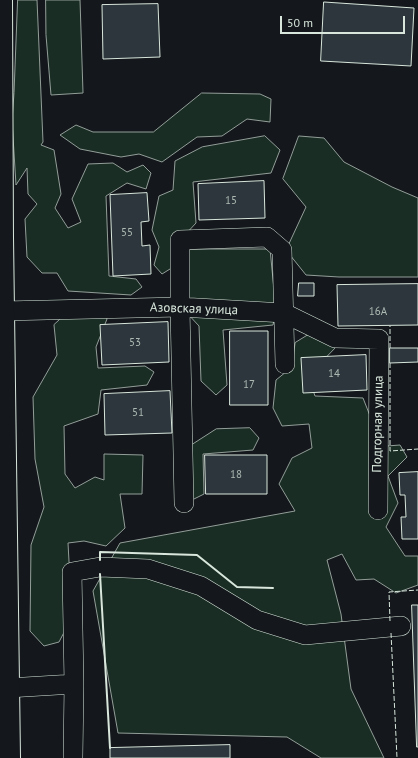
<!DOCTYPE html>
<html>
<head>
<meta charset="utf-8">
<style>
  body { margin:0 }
  #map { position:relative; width:418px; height:758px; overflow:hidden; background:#14181c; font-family:"PT Sans",sans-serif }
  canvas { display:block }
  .scale { position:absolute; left:280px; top:16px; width:125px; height:18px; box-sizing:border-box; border:2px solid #d8e6dc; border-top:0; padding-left:5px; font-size:12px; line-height:14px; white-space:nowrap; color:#d8e6dc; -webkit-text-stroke:3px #14181c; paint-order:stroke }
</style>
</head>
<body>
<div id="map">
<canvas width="418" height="758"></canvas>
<div class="scale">50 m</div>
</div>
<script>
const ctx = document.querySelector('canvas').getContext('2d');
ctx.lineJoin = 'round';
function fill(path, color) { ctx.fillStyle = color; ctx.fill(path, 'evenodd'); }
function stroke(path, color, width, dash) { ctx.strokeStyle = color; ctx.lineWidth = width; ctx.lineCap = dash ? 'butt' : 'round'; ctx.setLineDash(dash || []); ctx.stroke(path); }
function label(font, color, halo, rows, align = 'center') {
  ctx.font = font + ' "PT Sans",sans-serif'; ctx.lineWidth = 3; ctx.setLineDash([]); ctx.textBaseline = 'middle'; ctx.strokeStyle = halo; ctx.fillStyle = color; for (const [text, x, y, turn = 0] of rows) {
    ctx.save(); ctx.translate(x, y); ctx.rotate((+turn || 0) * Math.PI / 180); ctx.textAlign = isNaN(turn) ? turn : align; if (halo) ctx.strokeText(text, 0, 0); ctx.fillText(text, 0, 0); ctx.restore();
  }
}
const green = new Path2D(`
  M 18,0 L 37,0 L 43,142 L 41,145 L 54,150 L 61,194 L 55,208 L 68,228 L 81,222 L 72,199 L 88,164 L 113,163 L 127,172 L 143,165 L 151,173 L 146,189 L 127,183 L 106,196 L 109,276 L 136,279 L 142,287 L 131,295 L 68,291 L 57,273 L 42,273 L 27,257 L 25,219 L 37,204 L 28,194 L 27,168 L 16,185 L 12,121 L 14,93 Z
  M 46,0 L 80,0 L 83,93 L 51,95 L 46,35 Z
  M 202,93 L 260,94 L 271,99 L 270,122 L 247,119 L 222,136 L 197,137 L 162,162 L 139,154 L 121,157 L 80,149 L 60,135 L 76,125 L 93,132 L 153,132 Z
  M 265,136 L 280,150 L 271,173 L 193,182 L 196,223 L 172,249 L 178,264 L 162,274 L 154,265 L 159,247 L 152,230 L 159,196 L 173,190 L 175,161 L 202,147 Z
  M 299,136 L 324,138 L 344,162 L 392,187 L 418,198 L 418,277 L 339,277 L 306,275 L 286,250 L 306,207 L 283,179 Z
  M 189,249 L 270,249 L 276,310 L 273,325 L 223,330 L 227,385 L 216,395 L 201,381 L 199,326 L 186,312 Z
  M 78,303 L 100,303 L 107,319 L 96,347 L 98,368 L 145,366 L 154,372 L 147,385 L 101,390 L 98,414 L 64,426 L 65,474 L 75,488 L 95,477 L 104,480 L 104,454 L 143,455 L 142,494 L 120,494 L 125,528 L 106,546 L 84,541 L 68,543 L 72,617 L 59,642 L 44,646 L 30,631 L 31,545 L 44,507 L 35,459 L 33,397 L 57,355 L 54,325 Z
  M 313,332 L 337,346 L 308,376 L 315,396 L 363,398 L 374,426 L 373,447 L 400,445 L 407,457 L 388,476 L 398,503 L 386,527 L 405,556 L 418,556 L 418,585 L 396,593 L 374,579 L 356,580 L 342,554 L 327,560 L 341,614 L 351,689 L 384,758 L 321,758 L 287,737 L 118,733 L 93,591 L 120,543 L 295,511 L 279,484 L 292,458 L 312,448 L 309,424 L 282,426 L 273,408 L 276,380 L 292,367 L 295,343 Z
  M 250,428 L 259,438 L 253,450 L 203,454 L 204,494 L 192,500 L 188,447 L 216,429 Z`);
const building = new Path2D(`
  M 324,2 L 414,8 L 411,66 L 321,61 Z
  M 158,4 L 160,57 L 103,59 L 102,5 Z
  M 264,181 L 265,218 L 199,220 L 198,184 Z
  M 147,193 L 149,221 L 141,222 L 142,246 L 150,245 L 151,274 L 113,276 L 110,195 Z
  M 299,283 L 314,283 L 314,296 L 298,296 Z
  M 418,284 L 418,325 L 338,326 L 337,285 Z
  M 168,322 L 169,362 L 102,365 L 100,325 Z
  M 230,331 L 268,331 L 268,405 L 230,405 Z
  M 390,348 L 418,348 L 418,362 L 390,363 Z
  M 366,355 L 367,390 L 303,393 L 301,358 Z
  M 170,391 L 172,433 L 105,435 L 104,394 Z
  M 205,455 L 267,455 L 267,494 L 206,494 Z
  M 418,472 L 418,539 L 402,539 L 401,517 L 406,517 L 405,495 L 400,495 L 399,473 Z
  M 412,605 L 418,605 L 418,747 L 417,747 Z
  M 230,745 L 230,758 L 110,758 L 110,748 Z`);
const minor = new Path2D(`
  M 3,311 L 180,307 L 284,313 L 335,338 L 379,339 L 378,510
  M 184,503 L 180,307 L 180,240 L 267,237 L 282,250 L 285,364
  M 8,688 L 74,684
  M 73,758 L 74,684 L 72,572 L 100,567 L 148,569 L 201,586 L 257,620 L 305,635 L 401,626`);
const major = new Path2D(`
  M 1,0 L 2,237 L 9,758`);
const fence = new Path2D(`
  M 390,348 L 390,326
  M 390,363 L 390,451 L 418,449
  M 390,621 L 389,592 L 418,590
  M 391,633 L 397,758`);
const wall = new Path2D(`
  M 100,560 L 100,552 L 197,555 L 237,587 L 273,588
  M 100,574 L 110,748`);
const numberNames = [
  ["15",231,201],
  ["55",127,233],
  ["16А",378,312],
  ["53",135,343],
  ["14",334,374],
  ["17",249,385],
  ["51",138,413],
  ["18",236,475]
];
const streetNames = [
  ["Азовская улица",194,309,2],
  ["Подгорная улица",378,424,-89]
];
fill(green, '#1a2d24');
stroke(green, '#939e99', 1);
fill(building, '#2c363c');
stroke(building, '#d8e6dc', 1);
stroke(minor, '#d8e6dc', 20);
stroke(major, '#d8e6dc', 24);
stroke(minor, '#14181c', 19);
stroke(major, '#14181c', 22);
stroke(fence, '#d8e6dc', 1, [5, 2]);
stroke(wall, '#d8e6dc', 2);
label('11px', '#adbab4', null, numberNames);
label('13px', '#d8e6dc', '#14181c', streetNames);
</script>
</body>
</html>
